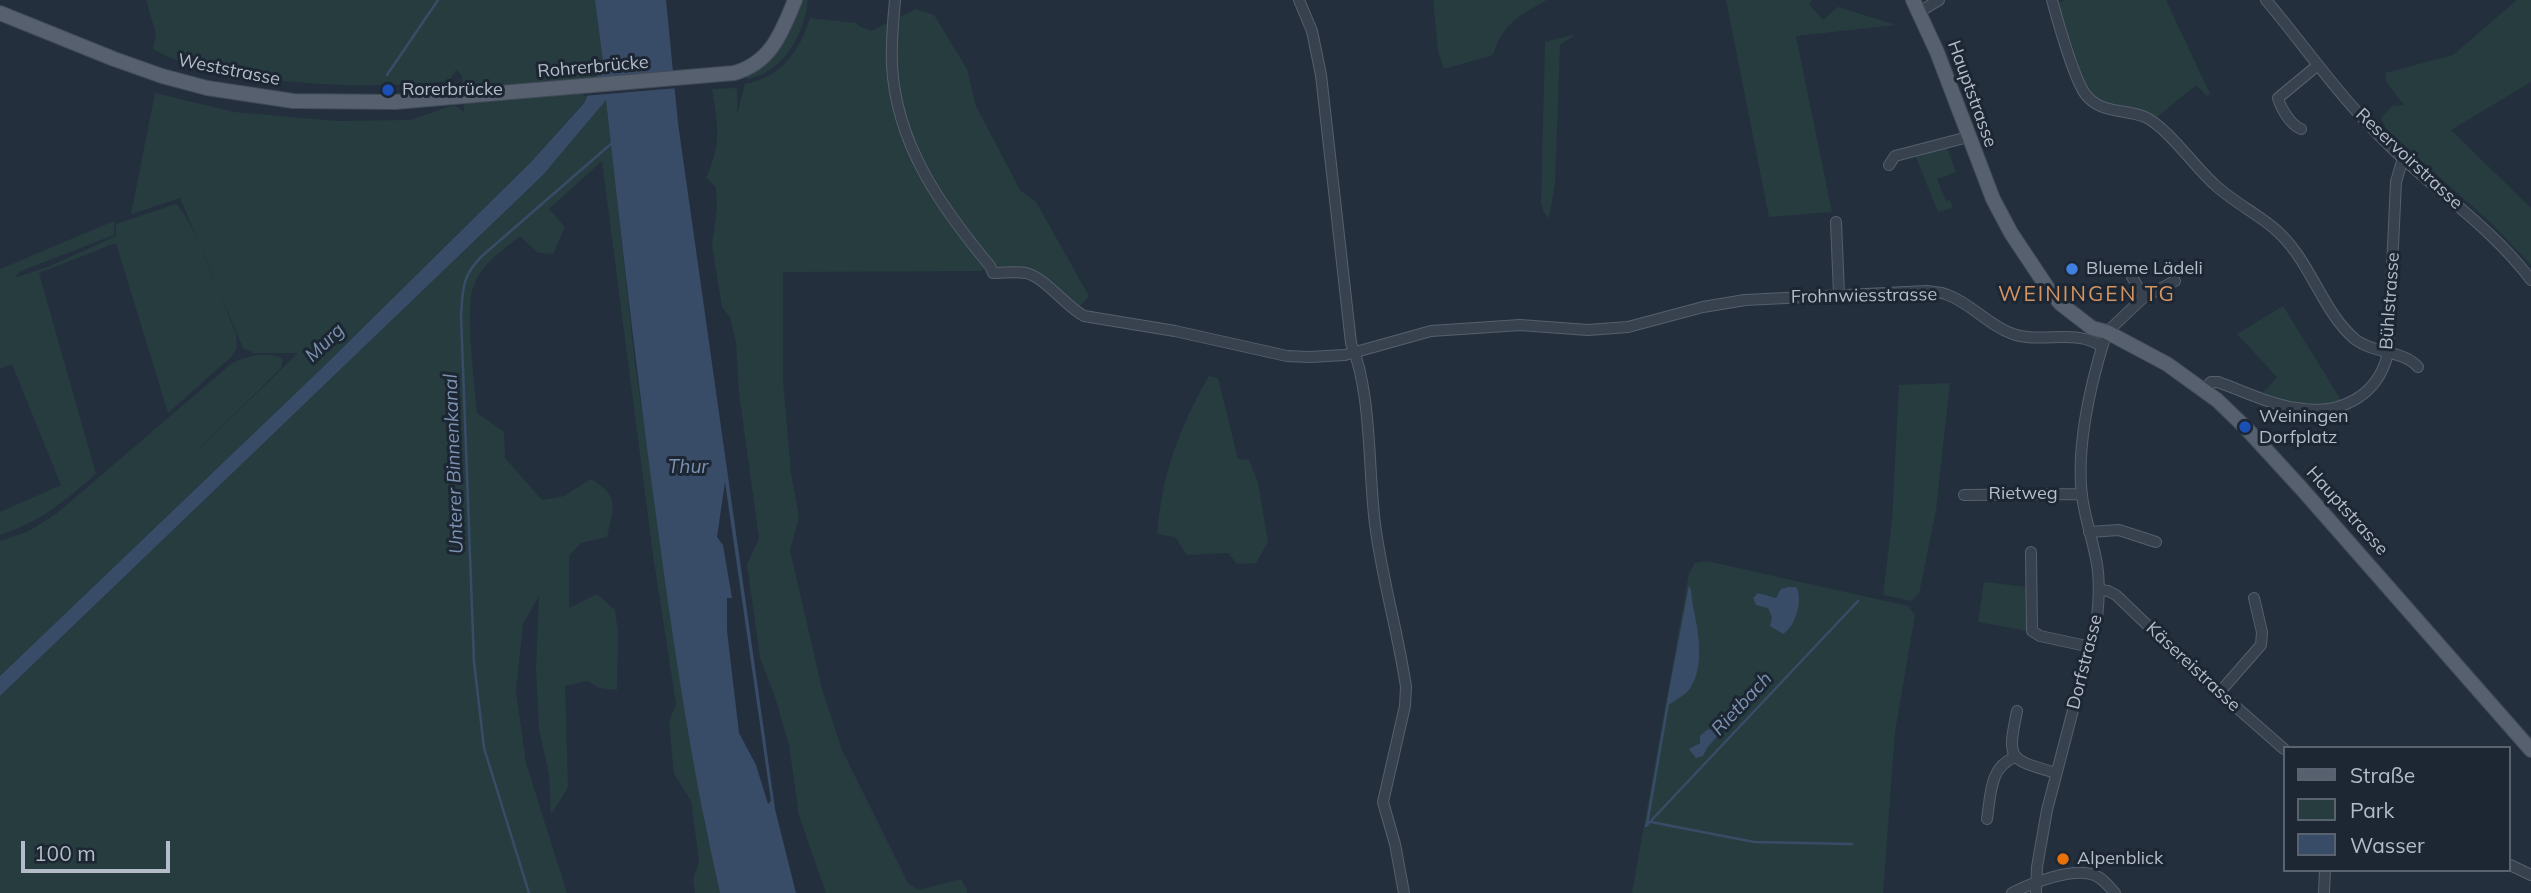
<!DOCTYPE html>
<html>
<head>
<meta charset="utf-8">
<style>
  body { margin:0 }
  #map { position:relative; width:2531px; height:893px; overflow:hidden; background:#242f3e; font-family:Mulish,sans-serif }
  canvas { display:block }
  .legend { position:absolute; left:2283px; top:746px; width:228px; height:126px; box-sizing:border-box; background:#1d2633; border:2px solid #59626f; margin:0; padding:9px 12px; list-style:none; font-size:21px; color:#b4bcc9 }
  .legend li { display:flex; align-items:center; gap:14px; height:35px }
  .legend b { width:35px; border:2px solid #59626f }
  .scale { position:absolute; left:21px; top:841px; width:149px; height:32px; box-sizing:border-box; border:4px solid #b4bcc9; border-top:0; padding-left:9px; font-size:21px; line-height:24px; white-space:nowrap; color:#b4bcc9; -webkit-text-stroke:5px #1d2633; paint-order:stroke }
</style>
</head>
<body>
<div id="map">
<canvas width="2531" height="893"></canvas>
<ul class="legend">
<li><b style="height:9px;background:#56606e"></b>Straße</li>
<li><b style="height:19px;background:#263c3f"></b>Park</li>
<li><b style="height:19px;background:#394c67"></b>Wasser</li>
</ul>
<div class="scale">100 m</div>
</div>
<script>
const ctx = document.querySelector('canvas').getContext('2d');
ctx.lineJoin = 'round';
function fill(path, color) { ctx.fillStyle = color; ctx.fill(path, 'evenodd'); }
function stroke(path, color, width, dash) { ctx.strokeStyle = color; ctx.lineWidth = width; ctx.lineCap = dash ? 'butt' : 'round'; ctx.setLineDash(dash || []); ctx.stroke(path); }
function label(font, color, halo, rows, align = 'center') {
  ctx.font = font + ' Mulish,sans-serif'; ctx.lineWidth = 6; ctx.setLineDash([]); ctx.textBaseline = 'middle'; ctx.strokeStyle = halo; ctx.fillStyle = color; for (const [text, x, y, turn = 0] of rows) {
    ctx.save(); ctx.translate(x, y); ctx.rotate((+turn || 0) * Math.PI / 180); ctx.textAlign = isNaN(turn) ? turn : align; if (halo) ctx.strokeText(text, 0, 0); ctx.fillText(text, 0, 0); ctx.restore();
  }
}
const green = new Path2D(`
  M 146,0 L 595,0 L 603,62 L 584,102 L 531,162 L 320,370 L 0,676 L 0,541 L 27,532 L 56,514 L 231,364 C 246,356 268,350 283,359 L 281,368 L 183,465 L 298,353 L 254,353 L 243,348 L 180,198 L 131,214 L 155,93 L 234,112 L 337,121 L 410,120 L 454,105 L 464,112 L 462,75 L 456,70 L 449,81 C 374,89 298,86 224,72 C 200,67 175,62 153,49 L 156,34 Z
  M 801,0 L 808,0 C 804,34 785,71 748,79 L 746,76 C 779,61 789,31 801,0 Z
  M 1433,0 L 1547,0 C 1520,15 1502,24 1493,55 L 1444,69 L 1438,51 Z
  M 1726,0 L 1812,0 L 1809,4 L 1823,20 L 1838,7 L 1896,25 L 1796,36 L 1832,212 L 1769,217 Z
  M 2066,0 L 2166,0 L 2210,94 L 2207,96 L 2196,85 L 2156,118 L 2112,106 L 2092,94 L 2086,86 L 2059,9 L 2058,3 Z
  M 2517,0 L 2531,0 L 2531,82 L 2451,130 L 2531,208 L 2531,265 L 2491,223 L 2387,130 L 2381,118 L 2392,106 L 2404,105 L 2387,83 L 2385,73 L 2453,55 Z
  M 916,9 L 934,15 L 967,69 L 976,106 L 1020,190 L 1036,202 L 1089,296 L 1077,310 L 1033,273 L 1002,270 L 988,260 L 947,210 L 927,176 L 914,147 L 901,97 L 893,91 C 900,156 942,211 981,260 L 985,268 L 981,271 L 783,272 L 783,381 L 791,473 L 799,517 L 790,550 L 822,689 L 842,750 L 908,883 L 919,890 L 961,879 L 967,890 L 967,893 L 826,893 L 799,816 L 789,745 L 775,697 L 760,658 L 747,564 L 759,538 L 739,393 L 736,342 L 730,317 L 722,307 L 712,245 L 717,208 L 716,187 L 706,178 C 722,143 718,126 712,89 L 737,88 L 737,115 L 745,84 C 780,78 800,51 810,18 L 857,23 L 857,25 L 871,31 Z
  M 1576,34 L 1560,45 L 1555,184 L 1549,218 L 1544,213 L 1541,203 L 1545,42 Z
  M 606,99 L 635,364 L 705,826 L 720,893 L 695,893 L 693,880 L 699,862 L 691,801 L 674,774 L 669,722 L 676,704 L 653,555 L 602,161 L 549,209 L 565,227 L 553,254 L 538,253 L 520,236 C 503,250 480,265 473,288 C 465,310 475,386 477,413 L 504,432 L 505,458 L 542,500 L 564,496 L 591,479 C 620,496 614,507 607,537 L 581,543 L 569,556 L 569,608 L 597,594 L 615,610 L 618,632 L 617,690 L 599,688 L 587,681 L 565,686 L 568,787 L 551,815 L 549,774 L 539,729 L 536,668 L 539,596 L 523,624 L 516,691 L 526,763 L 567,893 L 0,893 L 0,696 L 543,175 Z
  M 1947,148 L 1956,172 L 1937,179 L 1946,201 L 1950,200 L 1953,208 L 1938,212 L 1915,155 Z
  M 176,204 C 192,216 226,309 236,334 L 237,348 L 231,357 L 168,413 L 116,243 L 39,273 L 96,474 C 63,502 42,521 0,535 L 0,512 L 61,485 L 12,364 L 0,369 L 0,269 L 114,221 L 114,235 L 21,271 L 14,278 L 50,266 L 116,236 L 116,224 Z
  M 2283,306 L 2341,400 C 2313,408 2290,402 2263,393 L 2277,377 L 2237,334 Z
  M 1209,376 L 1218,378 L 1238,459 L 1249,460 L 1258,482 L 1268,542 L 1256,563 L 1237,564 L 1228,553 L 1187,555 L 1175,537 L 1157,534 C 1162,475 1179,427 1209,376 Z
  M 1950,383 L 1936,510 L 1919,594 L 1911,601 L 1883,595 L 1892,521 L 1899,385 Z
  M 1707,561 L 1908,606 L 1915,615 L 1895,732 L 1883,893 L 1632,893 L 1689,573 L 1695,563 Z
  M 1984,582 L 2027,587 L 2028,631 L 1978,622 Z`);
const water = new Path2D(`
  M 595,0 L 666,0 L 678,123 L 775,809 L 796,893 L 720,893 C 693,776 675,656 659,537 C 639,392 622,246 606,100 L 543,175 L 0,696 L 0,676 L 320,370 L 531,162 L 584,103 L 603,62 ZM 725,482 L 771,801 L 768,804 L 756,765 L 739,733 L 727,631 L 727,598 L 732,598 L 723,545 L 717,537 Z
  M 1689,585 C 1693,593 1691,599 1693,606 C 1698,630 1705,664 1691,687 C 1686,695 1678,698 1670,704 L 1667,701 Z
  M 1788,587 L 1796,587 C 1804,599 1795,627 1783,634 L 1770,626 L 1772,617 L 1768,608 L 1756,605 L 1753,598 L 1758,593 L 1776,598 L 1781,589 Z
  M 1728,718 L 1730,722 L 1707,748 L 1703,756 L 1696,758 L 1689,749 L 1700,743 L 1700,736 L 1707,730 L 1714,729 L 1723,720 Z`);
const pier = new Path2D(`
  M 677,75 L 678,88 L 583,96 L 590,82 Z`);
const stream = new Path2D(`
  M 387,75 L 438,0
  M 1651,822 L 1754,842 L 1852,844
  M 1647,824 L 1668,703
  M 1646,826 L 1858,601
  M 529,893 L 484,748 L 474,662 L 461,315 C 463,288 462,276 482,256 L 612,143`);
const minor = new Path2D(`
  M 895,0 C 893,21 891,44 892,65 C 896,144 941,207 990,266 L 993,273 C 1004,273 1016,271 1026,273 C 1046,278 1065,306 1084,316 L 1175,331 L 1287,356 L 1309,357 L 1345,355 L 1431,331 L 1520,325 L 1588,330 L 1628,327 L 1703,307 L 1745,300 L 1927,291 C 1934,292 1942,292 1948,295 C 1972,304 1989,326 2013,334 C 2042,344 2078,328 2102,347
  M 1299,0 L 1312,31 L 1321,75 L 1351,343 C 1372,393 1368,469 1375,524 C 1382,579 1398,632 1406,687 L 1405,706 L 1383,802 L 1395,844 L 1404,893
  M 2052,0 C 2057,19 2075,82 2086,95 C 2101,114 2126,109 2145,117 C 2166,126 2195,167 2214,184 C 2231,200 2252,211 2270,225 C 2310,255 2321,312 2356,340 C 2375,354 2403,350 2418,367
  M 2266,0 C 2307,49 2344,103 2391,147 C 2437,192 2492,228 2531,280
  M 1919,12 L 1939,0
  M 2301,129 C 2291,125 2281,109 2278,98 L 2318,65
  M 1889,165 L 1895,156 L 1968,137
  M 1836,222 L 1839,294
  M 2132,277 L 2144,297
  M 2101,334 L 2107,332 L 2144,297 L 2175,281
  M 2205,389 L 2211,382 L 2218,382 C 2243,391 2269,404 2296,408 C 2339,416 2378,397 2388,353 L 2396,182 L 2403,158
  M 1964,495 L 2082,494
  M 2089,532 L 2119,530 L 2156,542
  M 2031,552 L 2032,631 L 2040,636 L 2091,647
  M 2100,590 L 2108,591 L 2116,595 L 2195,671 L 2284,749
  M 2219,693 L 2261,645 L 2262,632 L 2254,598
  M 2017,711 C 2007,760 2008,759 2056,773
  M 1987,819 C 1991,795 1989,767 2015,757
  M 2508,864 L 2531,875
  M 2012,893 C 2031,883 2073,867 2094,875 C 2103,878 2108,886 2115,893
  M 2036,893 L 2037,867 L 2047,810 L 2097,618 C 2099,600 2100,582 2097,564 C 2093,541 2085,519 2082,496 C 2076,448 2090,386 2104,341
  M 2324,893 L 2325,870`);
const major = new Path2D(`
  M 1913,0 L 1937,52 L 1993,199 L 2011,233 L 2049,290 L 2061,304 L 2092,328 L 2107,332 L 2167,364 L 2217,400 L 2245,427 L 2301,488 L 2531,750
  M 0,13 L 114,59 L 162,76 L 207,88 L 293,101 L 395,102 L 734,73 C 771,63 782,32 795,0`);
const markers = [
  [388,90,7,"#1a4fb4"],
  [2072,269,7,"#3f7fe0"],
  [2245,427,7,"#1a4fb4"],
  [2063,859,7,"#e8710a"]
];
const streetNames = [
  ["Rohrerbrücke",593,67,-5],
  ["Weststrasse",229,70,11],
  ["Hauptstrasse",1972,94,70],
  ["Reservoirstrasse",2409,159,43],
  ["Frohnwiesstrasse",1864,296,-1],
  ["Bühlstrasse",2390,301,-86],
  ["Rietweg",2023,494],
  ["Hauptstrasse",2347,511,48],
  ["Dorfstrasse",2085,662,-76],
  ["Käsereistrasse",2193,667,43]
];
const poiNames = [
  ["Rorerbrücke",402,90],
  ["Blueme Lädeli",2086,269],
  ["Weiningen",2259,417],
  ["Dorfplatz",2259,438],
  ["Alpenblick",2077,859]
];
const waterNames = [
  ["Murg",325,343,-44],
  ["Unterer Binnenkanal",454,464,-92],
  ["Thur",688,467],
  ["Rietbach",1742,704,-47]
];
const quarterNames = [
  ["WEININGEN TG",2087,295]
];
fill(green, '#263c3f');
fill(water, '#394c67');
fill(pier, '#242f3e');
stroke(stream, '#394c67', 2.5);
stroke(minor, '#565f6c', 12);
stroke(major, '#414a57', 16);
stroke(minor, '#38414e', 10);
stroke(major, '#56606e', 14);
for (const [x, y, r, color] of markers) { const dot = new Path2D(); dot.arc(x, y, r, 0, 2 * Math.PI); ctx.fillStyle = color; ctx.fill(dot); stroke(dot, '#1d2633', 2.5); }
label('18px', '#b4bcc9', '#1d2633', streetNames);
label('18px', '#b4bcc9', '#1d2633', poiNames, 'left');
label('italic 19px', '#7c92b1', '#1d2633', waterNames);
ctx.letterSpacing = '2px';
label('21px', '#d59563', '#1d2633', quarterNames);
ctx.letterSpacing = '0px';
</script>
</body>
</html>
